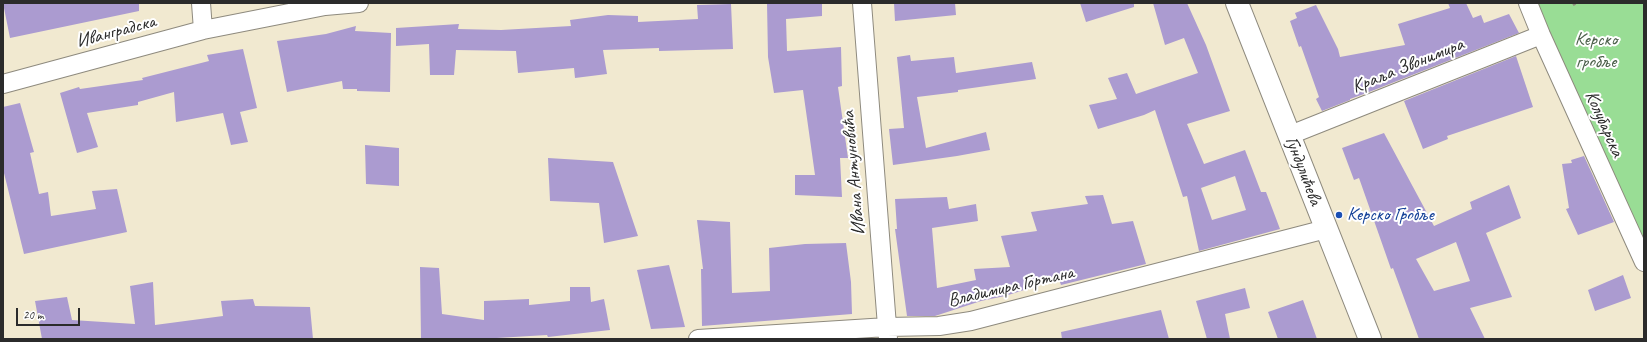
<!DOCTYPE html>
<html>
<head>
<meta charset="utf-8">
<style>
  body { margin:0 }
  #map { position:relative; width:1647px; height:342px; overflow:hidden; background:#f1e9d0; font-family:Caveat,sans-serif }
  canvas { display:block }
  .frame { position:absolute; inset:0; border:4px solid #2b2b2b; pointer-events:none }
  .scale { position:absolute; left:16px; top:308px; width:64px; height:18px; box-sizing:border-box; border:2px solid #2b2b2b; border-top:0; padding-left:5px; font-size:12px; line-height:14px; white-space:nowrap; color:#2b2b2b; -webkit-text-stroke:3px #fff; paint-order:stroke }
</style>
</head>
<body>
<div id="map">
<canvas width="1647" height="342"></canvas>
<div class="frame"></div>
<div class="scale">20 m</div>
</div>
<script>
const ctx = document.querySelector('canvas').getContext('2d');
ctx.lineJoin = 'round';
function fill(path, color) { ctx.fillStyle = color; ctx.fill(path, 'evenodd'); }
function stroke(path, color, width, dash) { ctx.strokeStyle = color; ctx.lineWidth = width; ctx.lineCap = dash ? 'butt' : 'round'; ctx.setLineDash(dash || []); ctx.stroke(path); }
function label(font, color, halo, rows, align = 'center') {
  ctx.font = font + ' Caveat,sans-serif'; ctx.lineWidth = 4; ctx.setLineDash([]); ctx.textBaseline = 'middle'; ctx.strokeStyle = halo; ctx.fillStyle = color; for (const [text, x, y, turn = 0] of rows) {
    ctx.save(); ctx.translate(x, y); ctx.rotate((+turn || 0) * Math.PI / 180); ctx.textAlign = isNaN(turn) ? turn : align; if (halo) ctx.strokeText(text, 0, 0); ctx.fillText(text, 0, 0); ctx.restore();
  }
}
const green = new Path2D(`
  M 1522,3 L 1644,3 L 1644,258 Z`);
const building = new Path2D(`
  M 3,3 L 139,3 L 139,11 L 10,38 Z
  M 767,3 L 822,3 L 822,16 L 786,19 L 787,51 L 841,47 L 842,86 L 838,87 L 848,158 L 840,158 L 842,197 L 795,195 L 795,175 L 815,175 L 803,90 L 774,93 L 768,57 Z
  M 894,3 L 955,3 L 956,15 L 895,21 Z
  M 1080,3 L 1134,3 L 1134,7 L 1086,22 Z
  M 1153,3 L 1187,3 L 1206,45 L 1230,111 L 1187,124 L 1204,164 L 1245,150 L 1261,192 L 1266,192 L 1280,229 L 1199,251 L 1187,196 L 1183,197 L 1155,110 L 1144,115 L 1098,129 L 1089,105 L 1117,99 L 1108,78 L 1127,73 L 1136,94 L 1198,73 L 1184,38 L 1165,45 ZM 1235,176 L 1246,210 L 1212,220 L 1201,188 Z
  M 1448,3 L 1466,3 L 1473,18 L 1481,15 L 1484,23 L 1509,14 L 1519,33 L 1364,94 L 1350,99 L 1350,100 L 1322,111 L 1316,99 L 1319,97 L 1301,46 L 1299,47 L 1290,21 L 1297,18 L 1295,13 L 1316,5 L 1338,49 L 1340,57 L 1405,45 L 1398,24 L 1450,8 Z
  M 731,4 L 733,49 L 659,51 L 659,48 L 603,50 L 607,74 L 575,78 L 574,68 L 518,73 L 516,51 L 456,50 L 454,75 L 430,75 L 429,44 L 396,46 L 396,28 L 459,24 L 458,29 L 501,30 L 571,26 L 570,20 L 608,15 L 638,16 L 638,22 L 698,19 L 697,5 Z
  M 356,26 L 355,31 L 391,33 L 390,92 L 357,91 L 357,89 L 343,89 L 342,81 L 287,92 L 277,41 L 326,34 Z
  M 243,49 L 257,108 L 240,112 L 248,142 L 231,145 L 223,113 L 176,122 L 174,92 L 138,102 L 138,105 L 87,113 L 98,147 L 77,153 L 60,93 L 79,87 L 80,89 L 143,80 L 142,78 L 209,61 L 207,55 Z
  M 910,55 L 911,61 L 954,57 L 956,73 L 1032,62 L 1036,79 L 958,90 L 958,92 L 917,97 L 926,148 L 986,132 L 990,150 L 957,156 L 893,165 L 889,129 L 904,128 L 897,57 Z
  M 1516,56 L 1533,107 L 1447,136 L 1448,139 L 1423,149 L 1404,101 Z
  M 20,103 L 34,152 L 30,153 L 39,194 L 48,192 L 51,216 L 96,209 L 92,191 L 117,189 L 127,232 L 24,254 L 3,169 L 3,107 Z
  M 1384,133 L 1434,226 L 1472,209 L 1470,202 L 1509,185 L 1521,218 L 1486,233 L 1512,297 L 1470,308 L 1485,339 L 1419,339 L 1393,268 L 1391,269 L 1359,178 L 1354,180 L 1342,148 ZM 1456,242 L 1470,281 L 1434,291 L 1416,259 Z
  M 365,145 L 399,148 L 399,186 L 366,184 Z
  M 1584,156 L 1614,222 L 1578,235 L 1566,209 L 1569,208 L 1562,164 L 1572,163 L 1571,160 Z
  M 548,158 L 613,162 L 638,236 L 604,243 L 599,203 L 550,201 Z
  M 1103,195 L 1112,224 L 1133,221 L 1146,264 L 1061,285 L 1059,279 L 1005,296 L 981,301 L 935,316 L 907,316 L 895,229 L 897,229 L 895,199 L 947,197 L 949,209 L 976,204 L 978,221 L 932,228 L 937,288 L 976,280 L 974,269 L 1010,267 L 1001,236 L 1037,231 L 1031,212 L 1088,204 L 1085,196 Z
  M 697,220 L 730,222 L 732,293 L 770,291 L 769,248 L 805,244 L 846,243 L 851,282 L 852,314 L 702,326 L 701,269 L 703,269 Z
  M 669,265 L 685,327 L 651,329 L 637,270 Z
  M 420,267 L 439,268 L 442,314 L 484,320 L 484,301 L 529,299 L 529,305 L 570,301 L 570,287 L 590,287 L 591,302 L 604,299 L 610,330 L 548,337 L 547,335 L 480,339 L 421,339 Z
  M 1623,275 L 1631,298 L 1595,311 L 1588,290 Z
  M 153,282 L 155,325 L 223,316 L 221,301 L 253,299 L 255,306 L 310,307 L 313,339 L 42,339 L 35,301 L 67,297 L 72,320 L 135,324 L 130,286 Z
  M 1245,288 L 1250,308 L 1225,314 L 1230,339 L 1207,339 L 1196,301 Z
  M 1303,300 L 1317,339 L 1278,339 L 1268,312 Z
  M 1161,310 L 1169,339 L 1062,339 L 1061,332 Z`);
const path = new Path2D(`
  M 1573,5 L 1576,3`);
const street = new Path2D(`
  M 201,3 L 203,30
  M 862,3 L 888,339
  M 1528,3 L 1541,35 L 1644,262
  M 3,84 L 203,30 L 325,6 L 359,3
  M 1290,135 L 1541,35
  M 698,339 L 887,327 L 939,326 L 971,321 L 1326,229`);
const secondary = new Path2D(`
  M 1237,3 L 1370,339`);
const markers = [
  [1339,215,4,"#1a4fb4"]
];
const streetNames = [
  ["Иванградска",116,32,-15],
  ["Краља Звонимира",1408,66,-22],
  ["Колубарска",1604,124,66],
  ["Гундулићева",1303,171,69],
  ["Ивана Антуновића",854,173,-95],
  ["Владимира Гортана",1011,287,-13]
];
const parkNames = [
  ["Керско",1596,40],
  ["гробље",1596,62]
];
const transitNames = [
  ["Керско Гробље",1347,215]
];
fill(green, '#99dd95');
fill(building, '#ab9bd0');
stroke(street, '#8e8a7e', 20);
stroke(secondary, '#8e8a7e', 24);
stroke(path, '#8e8a7e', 2.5, [3, 3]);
stroke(street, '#fff', 18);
stroke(secondary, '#fff', 22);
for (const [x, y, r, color] of markers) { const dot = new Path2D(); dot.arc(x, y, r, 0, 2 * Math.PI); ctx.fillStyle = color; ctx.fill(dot); stroke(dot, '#fff', 1.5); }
label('19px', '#2b2b2b', '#fff', streetNames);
label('19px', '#4c604b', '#fff', parkNames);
label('19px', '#164399', '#fff', transitNames, 'left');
</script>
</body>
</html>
